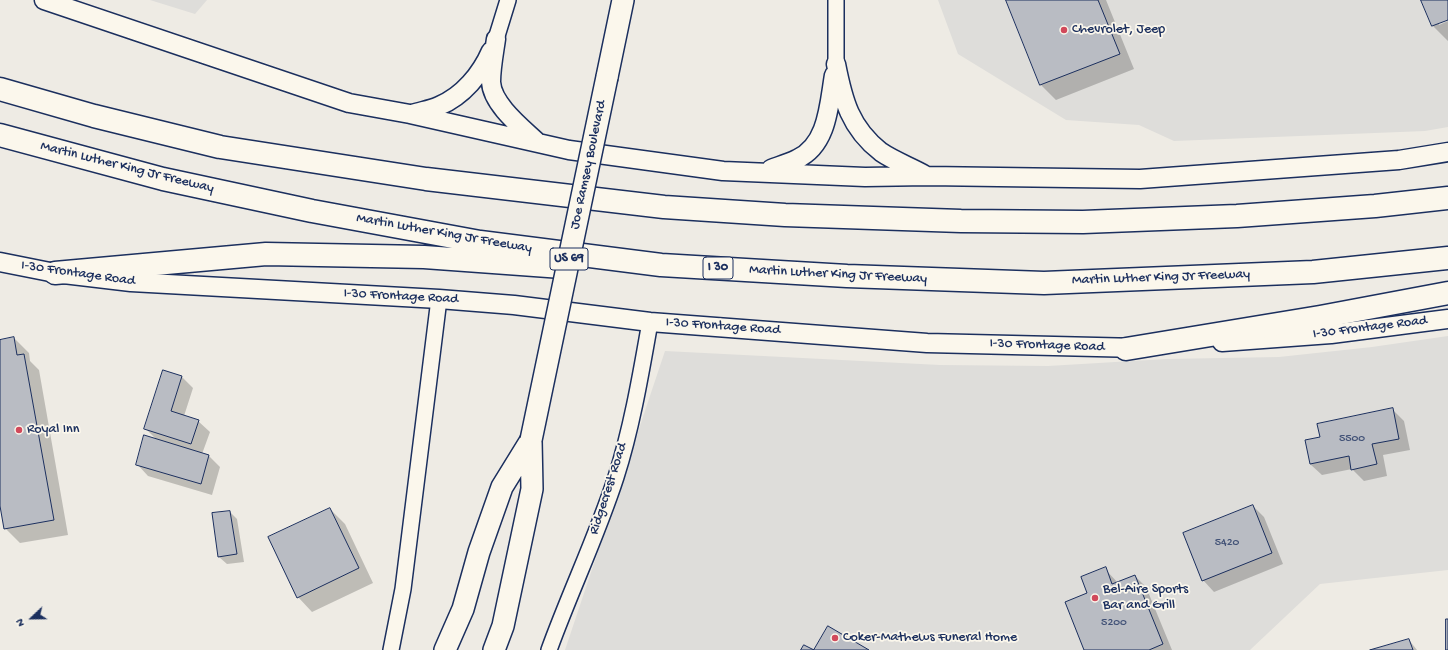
<!DOCTYPE html>
<html>
<head>
<meta charset="utf-8">
<style>
  body { margin:0 }
  #map { position:relative; width:1448px; height:650px; overflow:hidden; background:#eeebe4; font-family:"Gochi Hand",sans-serif }
  canvas { display:block }
  .north { position:absolute; left:12px; top:598px; width:40px; height:40px; -webkit-text-stroke:3px #fbf7ec; paint-order:stroke; rotate:248deg; font-size:11px; font-weight:700; line-height:16px; text-align:center; color:#1b2f5e }
  .north::after { content:''; display:block; margin:auto; width:14px; height:18px; background:#1b2f5e; clip-path:polygon(50% 0,100% 100%,50% 72%,0 100%) }
</style>
</head>
<body>
<div id="map">
<canvas width="1448" height="650"></canvas>
<div class="north">N</div>
</div>
<script>
const ctx = document.querySelector('canvas').getContext('2d');
ctx.lineJoin = 'round';
function fill(path, color) { ctx.fillStyle = color; ctx.fill(path, 'evenodd'); }
function stroke(path, color, width, dash) { ctx.strokeStyle = color; ctx.lineWidth = width; ctx.lineCap = dash ? 'butt' : 'round'; ctx.setLineDash(dash || []); ctx.stroke(path); }
function label(font, color, halo, rows, align = 'center') {
  ctx.font = font + ' "Gochi Hand",sans-serif'; ctx.lineWidth = 3.5; ctx.setLineDash([]); ctx.textBaseline = 'middle'; ctx.strokeStyle = halo; ctx.fillStyle = color; for (const [text, x, y, turn = 0] of rows) {
    ctx.save(); ctx.translate(x, y); ctx.rotate((+turn || 0) * Math.PI / 180); ctx.textAlign = isNaN(turn) ? turn : align; if (halo) ctx.strokeText(text, 0, 0); ctx.fillText(text, 0, 0); ctx.restore();
  }
}
const built = new Path2D(`
  M 150,0 L 207,0 L 195,14 Z
  M 938,0 L 1448,0 L 1448,127 L 1425,131 L 1174,141 L 1139,125 L 1066,120 L 958,54 Z
  M 1448,336 L 1448,570 L 1320,584 L 1250,650 L 565,650 L 665,351 L 940,365 L 1048,366 L 1166,359 L 1279,357 L 1372,347 Z`);
const shadow = new Path2D(`
  M 1007,0 L 1106,0 L 1134,69 L 1056,100 L 1041,85 Z
  M 1422,0 L 1448,0 L 1448,19 L 1439,22 L 1439,25 L 1448,21 L 1448,41 L 1433,26 Z
  M 14,338 L 29,353 L 30,361 L 39,370 L 68,535 L 20,543 L 5,528 L 0,500 L 0,341 Z
  M 164,371 L 182,377 L 193,388 L 184,416 L 198,421 L 210,432 L 202,454 L 209,456 L 220,467 L 212,495 L 148,476 L 137,464 L 157,440 L 146,429 Z
  M 1392,409 L 1404,421 L 1410,450 L 1383,455 L 1387,476 L 1364,481 L 1352,469 L 1322,475 L 1310,464 L 1321,438 Z
  M 1253,506 L 1264,517 L 1283,564 L 1214,592 L 1203,580 Z
  M 330,509 L 345,524 L 373,583 L 312,612 L 298,597 Z
  M 230,512 L 237,519 L 244,562 L 227,564 L 219,557 Z
  M 1105,569 L 1118,583 L 1135,576 L 1146,587 L 1172,650 L 1085,650 L 1089,594 Z
  M 1409,640 L 1417,650 L 1373,650 Z`);
const building = new Path2D(`
  M 1006,0 L 1098,0 L 1120,54 L 1040,85 Z
  M 1421,0 L 1448,0 L 1448,20 L 1432,26 Z
  M 14,337 L 17,355 L 24,354 L 54,520 L 4,529 L 0,506 L 0,340 Z
  M 163,370 L 182,376 L 171,411 L 199,420 L 191,444 L 144,429 Z
  M 1393,408 L 1399,439 L 1372,444 L 1377,464 L 1351,470 L 1349,456 L 1310,464 L 1305,440 L 1320,437 L 1317,424 Z
  M 144,435 L 209,455 L 201,484 L 136,465 Z
  M 1253,505 L 1272,553 L 1202,581 L 1183,533 Z
  M 330,508 L 359,568 L 297,598 L 268,537 Z
  M 230,511 L 237,554 L 218,557 L 212,513 Z
  M 1106,567 L 1112,584 L 1135,575 L 1163,644 L 1149,650 L 1084,650 L 1065,602 L 1087,593 L 1081,577 Z
  M 1446,619 L 1448,619 L 1448,650 L 1446,650 Z
  M 828,626 L 869,650 L 814,650 Z
  M 1409,639 L 1413,650 L 1370,650 Z
  M 804,645 L 814,650 L 801,650 Z`);
const tertiary = new Path2D(`
  M 496,39 L 508,0
  M 836,64 L 836,0
  M 391,650 L 403,589 L 439,299
  M 549,650 C 570,592 597,536 616,477 C 632,427 641,373 650,322`);
const secondary = new Path2D(`
  M 44,0 L 349,103 L 410,114 L 569,150 L 723,171 L 865,177 L 928,176 L 1140,179 L 1399,160 L 1448,152
  M 496,39 C 494,53 491,68 491,82 C 492,104 521,127 536,141
  M 836,64 C 843,100 850,128 881,152 C 894,161 911,167 925,175
  M 412,114 C 421,111 431,110 439,106 C 463,96 481,74 491,51
  M 771,169 C 779,166 789,163 797,159 C 828,145 829,104 834,75
  M 0,262 L 55,273 L 131,282 L 439,299 L 514,305 L 650,322 L 927,343 L 1139,348
  M 1222,342 L 1331,334 L 1448,319`);
const trunk = new Path2D(`
  M 607,77 L 623,0
  M 445,650 L 463,609 L 479,552 L 502,487 L 531,440
  M 494,650 L 503,626 L 532,489 L 531,440`);
const motorway = new Path2D(`
  M 0,89 L 94,116 L 220,147 L 426,179 L 664,207 L 785,215 L 961,221 L 1083,222 L 1237,216 L 1375,206 L 1448,198
  M 0,135 L 163,179 L 312,211 L 480,242 L 661,265 L 847,276 L 1044,283 L 1313,272 L 1448,258
  M 55,273 L 266,254 L 424,257 L 562,267
  M 1126,349 L 1320,317 L 1448,293`);
const trunkBridge = new Path2D(`
  M 531,440 L 607,77`);
const markers = [
  [1064,30,4,"#d1495b"],
  [19,430,4,"#d1495b"],
  [1095,598,4,"#d1495b"],
  [835,638,4,"#d1495b"]
];
const numberNames = [
  ["5500",1352,439],
  ["5420",1227,543],
  ["5200",1114,623]
];
const shields = [
  [569,259,38],
  [718,268,30]
];
const shieldNames = [
  ["US 69",569,259],
  ["I 30",718,268]
];
const poiNames = [
  ["Chevrolet, Jeep",1072,30],
  ["Royal Inn",27,430],
  ["Bel-Aire Sports",1103,590],
  ["Bar and Grill",1103,606],
  ["Coker-Mathews Funeral Home",843,638]
];
const streetNames = [
  ["Joe Ramsey Boulevard",589,165,-78],
  ["Martin Luther King Jr Freeway",127,168,14],
  ["Martin Luther King Jr Freeway",444,234,10],
  ["I-30 Frontage Road",78,274,8],
  ["Martin Luther King Jr Freeway",838,275,3],
  ["Martin Luther King Jr Freeway",1161,278,-2],
  ["I-30 Frontage Road",401,297,3],
  ["I-30 Frontage Road",723,327,4],
  ["I-30 Frontage Road",1370,328,-7],
  ["I-30 Frontage Road",1047,346,2],
  ["Ridgecrest Road",609,489,-72]
];
fill(built, '#deddda');
fill(shadow, '#0003');
fill(building, '#b9bcc3');
stroke(building, '#1b2f5e', 1);
stroke(tertiary, '#1b2f5e', 18);
stroke(secondary, '#1b2f5e', 21);
stroke(trunk, '#1b2f5e', 24);
stroke(motorway, '#1b2f5e', 25);
stroke(tertiary, '#fbf7ec', 15);
stroke(secondary, '#fbf7ec', 18);
stroke(trunk, '#fbf7ec', 21);
stroke(motorway, '#fbf7ec', 22);
stroke(trunkBridge, '#1b2f5e', 24, []);
stroke(trunkBridge, '#fbf7ec', 21);
for (const [x, y, r, color] of markers) { const dot = new Path2D(); dot.arc(x, y, r, 0, 2 * Math.PI); ctx.fillStyle = color; ctx.fill(dot); stroke(dot, '#fbf7ec', 1.5); }
label('12px', '#425277', null, numberNames);
for (const [x, y, w] of shields) { const box = new Path2D(); box.roundRect(x - w / 2, y - 11, w, 22, 3); ctx.fillStyle = '#fbf7ec'; ctx.fill(box); stroke(box, '#1b2f5e', 1); }
label('bold 13px', '#1b2f5e', null, shieldNames);
label('14px', '#1b2f5e', '#fbf7ec', poiNames, 'left');
label('14px', '#1b2f5e', '#fbf7ec', streetNames);
</script>
</body>
</html>
